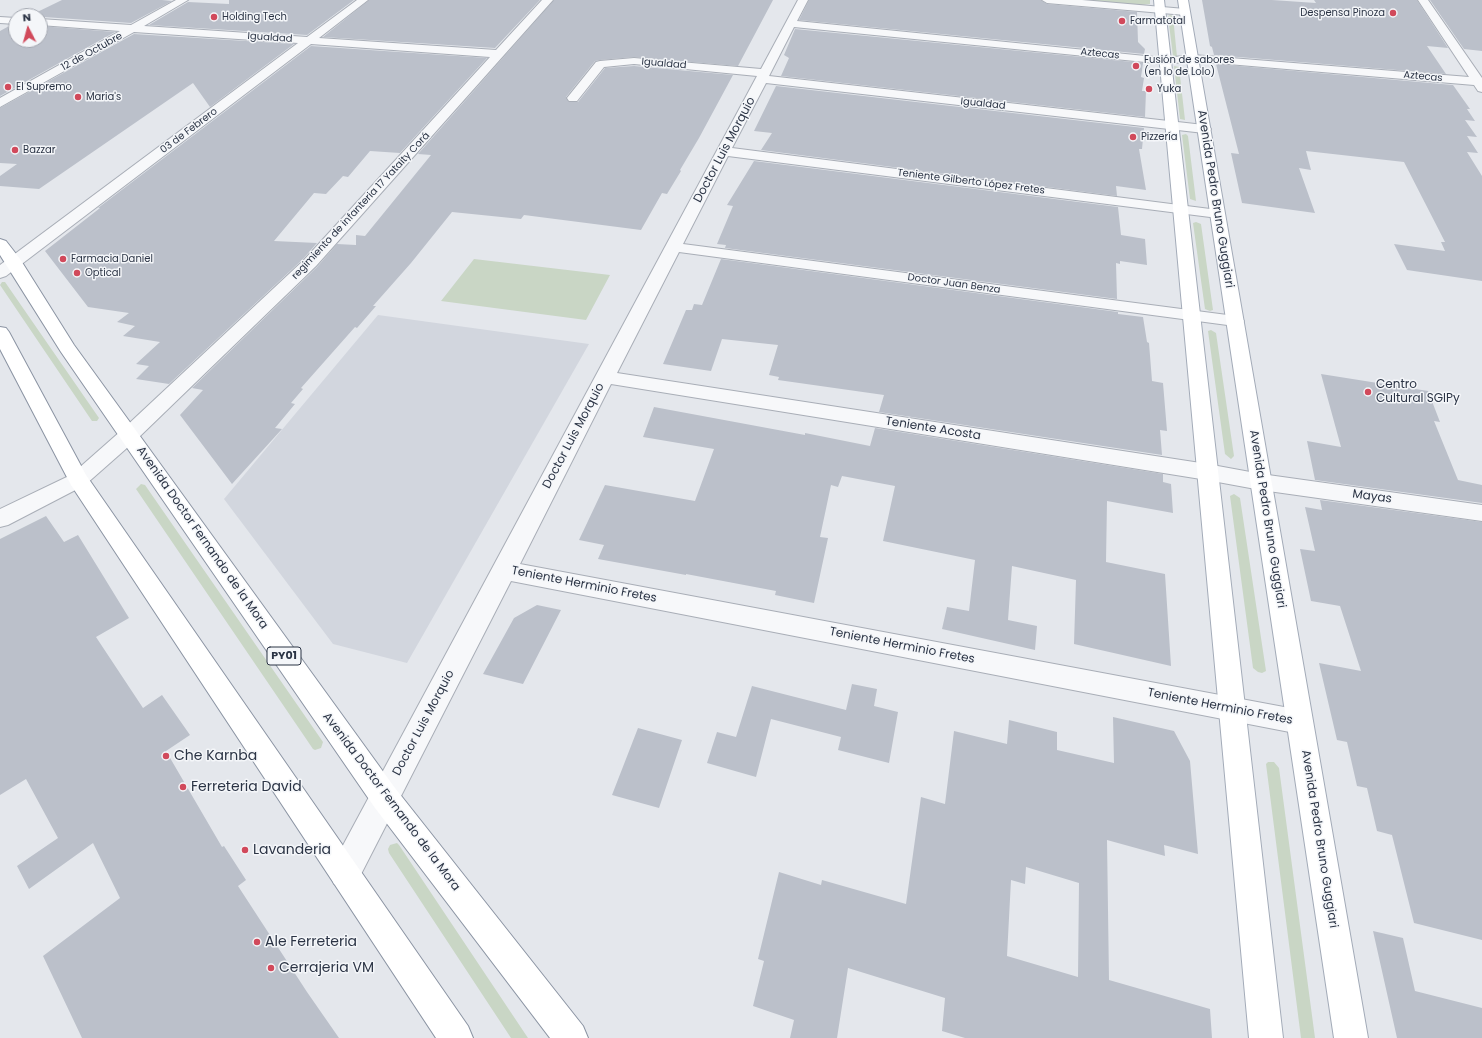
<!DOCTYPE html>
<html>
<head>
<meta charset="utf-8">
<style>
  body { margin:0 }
  #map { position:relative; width:1482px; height:1038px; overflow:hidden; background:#e4e7ec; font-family:Poppins,sans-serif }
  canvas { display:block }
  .north { position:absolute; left:8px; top:8px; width:40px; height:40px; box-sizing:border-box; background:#f4f6f9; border:1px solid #a4a8b1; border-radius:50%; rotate:354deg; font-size:11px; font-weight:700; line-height:16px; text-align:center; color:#2b3445 }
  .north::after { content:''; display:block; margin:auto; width:14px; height:18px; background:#d1495b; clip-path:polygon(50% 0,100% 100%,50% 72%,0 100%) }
</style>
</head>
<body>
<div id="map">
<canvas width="1482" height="1038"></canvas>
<div class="north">N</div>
</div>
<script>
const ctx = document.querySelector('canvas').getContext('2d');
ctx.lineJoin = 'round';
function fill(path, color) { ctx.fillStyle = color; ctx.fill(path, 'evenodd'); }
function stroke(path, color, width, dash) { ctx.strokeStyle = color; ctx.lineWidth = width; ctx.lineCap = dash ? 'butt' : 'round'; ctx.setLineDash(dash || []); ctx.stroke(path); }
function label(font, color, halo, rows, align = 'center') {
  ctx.font = font + ' Poppins,sans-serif'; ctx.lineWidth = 3; ctx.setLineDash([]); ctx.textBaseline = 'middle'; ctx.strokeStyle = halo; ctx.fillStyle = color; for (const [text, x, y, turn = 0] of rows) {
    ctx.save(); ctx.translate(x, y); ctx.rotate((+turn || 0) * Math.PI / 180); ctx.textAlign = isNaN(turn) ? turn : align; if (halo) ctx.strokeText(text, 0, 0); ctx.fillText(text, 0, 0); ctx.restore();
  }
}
const built = new Path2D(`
  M 378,315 L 589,344 L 407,663 L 333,644 L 224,499 Z`);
const green = new Path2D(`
  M 1081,0 L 1150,0 L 1150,4 L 1141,5 Z
  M 1170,15 L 1173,16 L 1177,57 L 1173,56 L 1168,16 Z
  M 1174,66 L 1179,67 L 1185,120 L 1180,119 Z
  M 1186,134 L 1188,136 L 1196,201 L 1190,199 L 1182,135 Z
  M 1196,222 L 1201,224 L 1213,310 L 1210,311 L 1205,309 L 1193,223 Z
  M 474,259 L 610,275 L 586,320 L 441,301 Z
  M 2,282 L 5,282 L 99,418 L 97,421 L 92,421 L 0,285 Z
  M 1211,330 L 1216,333 L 1234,456 L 1231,459 L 1225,454 L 1208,331 Z
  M 141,484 L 145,485 L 323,742 L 321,748 L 315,750 L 313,749 L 136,489 Z
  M 1234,494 L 1240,498 L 1266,671 L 1262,673 L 1258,672 L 1253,668 L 1230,496 Z
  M 1268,762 L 1274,762 L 1279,768 L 1315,1038 L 1301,1038 L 1266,764 Z
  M 397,843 L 399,845 L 528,1038 L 511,1038 L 389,853 L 388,849 L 390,845 Z`);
const building = new Path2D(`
  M 62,0 L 162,0 L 172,1 L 131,23 L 29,16 Z
  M 229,0 L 354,0 L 307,35 L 149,25 L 188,2 L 229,4 Z
  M 369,0 L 540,0 L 495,48 L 323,37 Z
  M 554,0 L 773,0 L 738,66 L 634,57 L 600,60 L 595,61 L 566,97 L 569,102 L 578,102 L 605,68 L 634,66 L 733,75 L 699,138 L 680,170 L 681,171 L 667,194 L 662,193 L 641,230 L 524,215 L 521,219 L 452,212 L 411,263 L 373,306 L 376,306 L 357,328 L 355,327 L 301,388 L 303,389 L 291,403 L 295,404 L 275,428 L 282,429 L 232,484 L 180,415 L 203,390 L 192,388 L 317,267 L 337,244 L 356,245 L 356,235 L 365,236 L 431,155 L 418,154 Z
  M 809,0 L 1041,0 L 1047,4 L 1137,12 L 1138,42 L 1145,49 L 1144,54 L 799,20 Z
  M 1202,0 L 1272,0 L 1316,3 L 1314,0 L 1417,0 L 1448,48 L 1427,46 L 1446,74 L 1214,55 L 1212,47 L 1210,46 Z
  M 1430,0 L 1482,0 L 1482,51 L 1464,49 Z
  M 11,25 L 16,25 L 16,40 L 40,40 L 40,26 L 115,32 L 0,96 L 0,31 Z
  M 795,29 L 1143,63 L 1141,77 L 1144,78 L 1142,91 L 1146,91 L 1145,117 L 781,76 L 789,58 L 784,55 Z
  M 134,34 L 294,44 L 210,107 L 193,83 L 39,189 L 0,186 L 0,176 L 17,164 L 0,163 L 0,108 Z
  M 311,46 L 487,58 L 400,153 L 370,151 L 348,177 L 343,176 L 326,194 L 314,193 L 274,241 L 317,243 L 303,259 L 169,384 L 136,379 L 149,366 L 136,364 L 160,342 L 123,336 L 135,326 L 117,322 L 129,313 L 88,307 L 45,251 L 100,208 L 98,208 Z
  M 1216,64 L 1453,85 L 1470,109 L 1467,109 L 1475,121 L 1465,120 L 1477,137 L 1467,136 L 1478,153 L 1467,152 L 1482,176 L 1482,281 L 1407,270 L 1394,244 L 1445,251 L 1441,242 L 1445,242 L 1404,162 L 1306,151 L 1311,170 L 1299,168 L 1315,213 L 1242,203 L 1231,153 L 1239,154 Z
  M 776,86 L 1144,128 L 1142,149 L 1139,149 L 1146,190 L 1116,186 L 1117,196 L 761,150 L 772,133 L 754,131 Z
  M 754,161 L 1118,207 L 1121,235 L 1145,239 L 1147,265 L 1120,261 L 1120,264 L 1116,263 L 1117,299 L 725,248 L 726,245 L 717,244 L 733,206 L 727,205 Z
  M 721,259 L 1118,312 L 1118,314 L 1143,317 L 1147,342 L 1149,343 L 1152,381 L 1163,383 L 1167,431 L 1160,430 L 1162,455 L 879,412 L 884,395 L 778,380 L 779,377 L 769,375 L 778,345 L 722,339 L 711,371 L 663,364 L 686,310 L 692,310 L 694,304 L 702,305 Z
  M 1321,374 L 1428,391 L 1440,422 L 1434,421 L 1458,480 L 1482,485 L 1482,503 L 1315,480 L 1307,441 L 1341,447 Z
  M 654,407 L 805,435 L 805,433 L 870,446 L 875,428 L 1163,474 L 1163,482 L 1171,484 L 1173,513 L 1107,501 L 1106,562 L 1165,574 L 1171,666 L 1074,644 L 1076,580 L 1012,566 L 1008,620 L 1037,626 L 1035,650 L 942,629 L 947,607 L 969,611 L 975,560 L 883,541 L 895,486 L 842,476 L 838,487 L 831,485 L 820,537 L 828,538 L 814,603 L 775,595 L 776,591 L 686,574 L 686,575 L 598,559 L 604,545 L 579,540 L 605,485 L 695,501 L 714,449 L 643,437 Z
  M 1320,500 L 1482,522 L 1482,940 L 1414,923 L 1392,835 L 1377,831 L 1367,788 L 1357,786 L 1347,742 L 1337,740 L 1319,663 L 1361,671 L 1340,606 L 1311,601 L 1300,549 L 1315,551 L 1305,507 L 1322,510 Z
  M 46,516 L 64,542 L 78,535 L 129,618 L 96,637 L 143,708 L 162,695 L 190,735 L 166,751 L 222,847 L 224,846 L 246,880 L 238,886 L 307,992 L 339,1038 L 82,1038 L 43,956 L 120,898 L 93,843 L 29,889 L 17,866 L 58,838 L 26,779 L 0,795 L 0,539 Z
  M 537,605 L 561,610 L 523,684 L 483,674 L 514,618 Z
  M 852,684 L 877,689 L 874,706 L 898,712 L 889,763 L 838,750 L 841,737 L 771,719 L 756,777 L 707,763 L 717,732 L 736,737 L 752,686 L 846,710 Z
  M 1113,717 L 1174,731 L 1190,761 L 1198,854 L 1164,845 L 1165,856 L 1107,840 L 1109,980 L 1210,1009 L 1212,1038 L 965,1038 L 942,1031 L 945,998 L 848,968 L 837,1038 L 790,1038 L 794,1020 L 753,1006 L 764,961 L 758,959 L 779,872 L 821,885 L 822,880 L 906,904 L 921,797 L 945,804 L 954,731 L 1007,744 L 1009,720 L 1057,732 L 1057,750 L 1114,763 ZM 1026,867 L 1079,883 L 1078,977 L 1007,956 L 1011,880 L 1025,884 Z
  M 638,728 L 682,740 L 659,808 L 612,795 Z
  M 1373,931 L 1403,938 L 1415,991 L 1482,1008 L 1482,1038 L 1397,1038 Z`);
const street = new Path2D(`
  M 176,0 L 188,0 L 144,26 L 307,37 L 357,0 L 368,0 L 319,38 L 496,50 L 542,0 L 553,0 L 316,266 L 136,440 L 85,485 L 8,525 L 0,527 L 0,509 L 71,475 L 122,430 L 304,260 L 490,57 L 311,44 L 6,276 L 0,278 L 0,265 L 298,43 L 134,32 L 0,107 L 0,98 L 120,31 L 40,25 L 40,19 L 131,25 Z
  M 798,0 L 808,0 L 797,21 L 1165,58 L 1193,55 L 1469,77 L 1418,0 L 1428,0 L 1482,78 L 1482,92 L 1478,91 L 1474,85 L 1193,61 L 1165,64 L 794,27 L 769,76 L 1204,125 L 1209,126 L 1211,129 L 1209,132 L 1204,133 L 766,83 L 732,148 L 1218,210 L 1223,211 L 1225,214 L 1223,217 L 1218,218 L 728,156 L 683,244 L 1235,316 L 1241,317 L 1244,321 L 1241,325 L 1235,326 L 679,252 L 617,373 L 1207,464 L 1261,474 L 1482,505 L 1482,521 L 1261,490 L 1207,480 L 611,384 L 520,564 L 1300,710 L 1309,713 L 1313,722 L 1309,731 L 1300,734 L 511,581 L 356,884 L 345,888 L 334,884 L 330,873 L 334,862 L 757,76 L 634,64 L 604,67 L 577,101 L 569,101 L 567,98 L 596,62 L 600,61 L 634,58 L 761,69 Z
  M 1042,0 L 1082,0 L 1185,9 L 1190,12 L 1185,15 L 1047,3 Z
  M 0,17 L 16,18 L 16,24 L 0,23 Z`);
const primary = new Path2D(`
  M 1154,0 L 1164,0 L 1283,1038 L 1249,1038 Z
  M 1178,0 L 1188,0 L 1368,1038 L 1334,1038 Z`);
const highway = new Path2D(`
  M 0,239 L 6,241 L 20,259 L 74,345 L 395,788 L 583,1026 L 588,1038 L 550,1038 L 375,808 L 61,352 L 0,255 Z
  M 0,327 L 6,328 L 9,332 L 86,475 L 468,1026 L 473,1038 L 436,1038 L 71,485 L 0,349 Z`);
const markers = [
  [1393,13,4,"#d1495b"],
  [214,17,4,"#d1495b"],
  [1122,21,4,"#d1495b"],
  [1136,66,4,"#d1495b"],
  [8,87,4,"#d1495b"],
  [1149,89,4,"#d1495b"],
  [78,97,4,"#d1495b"],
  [1133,137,4,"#d1495b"],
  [15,150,4,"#d1495b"],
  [63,259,4,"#d1495b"],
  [77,273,4,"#d1495b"],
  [1368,392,4,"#d1495b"],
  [166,756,4,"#d1495b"],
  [183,787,4,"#d1495b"],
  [245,850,4,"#d1495b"],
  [257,942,4,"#d1495b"],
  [271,968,4,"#d1495b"]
];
const farPoinames = [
  ["Despensa Pinoza",1385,13,"right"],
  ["Holding Tech",222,17],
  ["Farmatotal",1130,21],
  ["Fusión de sabores",1144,60],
  ["(en lo de Lolo)",1144,72],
  ["El Supremo",16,87],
  ["Yuka",1157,89],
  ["Maria's",86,97],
  ["Pizzería",1141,137],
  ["Bazzar",23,150],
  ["Farmacia Daniel",71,259],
  ["Optical",85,273]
];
const farStreetnames = [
  ["Igualdad",270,38,4],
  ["12 de Octubre",92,52,-29],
  ["Aztecas",1100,54,6],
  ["Igualdad",664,64,5],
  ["Aztecas",1423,77,5],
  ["Igualdad",983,104,6],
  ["03 de Febrero",189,131,-37],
  ["Teniente Gilberto López Fretes",971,182,7],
  ["regimiento de infanteria 17 Yataity Corá",361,206,-47],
  ["Doctor Juan Benza",954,284,8]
];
const shields = [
  [284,656,34]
];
const shieldNames = [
  ["PY01",284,656]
];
const streetNames = [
  ["Doctor Luis Morquio",725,150,-62],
  ["Avenida Pedro Bruno Guggiari",1215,199,81],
  ["Teniente Acosta",933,429,9],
  ["Doctor Luis Morquio",574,436,-62],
  ["Mayas",1372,497,8],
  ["Avenida Pedro Bruno Guggiari",1267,519,81],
  ["Avenida Doctor Fernando de la Mora",202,538,55],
  ["Teniente Herminio Fretes",584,585,11],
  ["Teniente Herminio Fretes",902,646,11],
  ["Teniente Herminio Fretes",1220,707,11],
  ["Doctor Luis Morquio",424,723,-62],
  ["Avenida Doctor Fernando de la Mora",391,802,53],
  ["Avenida Pedro Bruno Guggiari",1319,839,81]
];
const poiNames = [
  ["Centro",1376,385],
  ["Cultural SGIPy",1376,399]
];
const nearPoinames = [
  ["Che Karnba",174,756],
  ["Ferreteria David",191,787],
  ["Lavanderia",253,850],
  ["Ale Ferreteria",265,942],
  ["Cerrajeria VM",279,968]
];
fill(built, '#d2d6de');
fill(green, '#c9d6c5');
fill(building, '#bbc0ca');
stroke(street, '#a9aeb7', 2);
stroke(primary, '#a3abb8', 2);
stroke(highway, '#8b94a3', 2);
fill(street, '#f7f8fa');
fill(primary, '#fff');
fill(highway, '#fff');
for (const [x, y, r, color] of markers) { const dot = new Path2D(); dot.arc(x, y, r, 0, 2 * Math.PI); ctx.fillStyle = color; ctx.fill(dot); stroke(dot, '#f4f6f9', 1.5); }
label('10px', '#2b3445', '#f4f6f9', farPoinames, 'left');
label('10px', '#2b3445', '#f4f6f9', farStreetnames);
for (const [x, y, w] of shields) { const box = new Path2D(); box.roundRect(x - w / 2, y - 9, w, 18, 3); ctx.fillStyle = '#f4f6f9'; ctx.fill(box); stroke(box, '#2b3445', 1); }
label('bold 11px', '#2b3445', null, shieldNames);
label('12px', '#2b3445', '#f4f6f9', streetNames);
label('12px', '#2b3445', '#f4f6f9', poiNames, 'left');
label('14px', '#2b3445', '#f4f6f9', nearPoinames, 'left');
</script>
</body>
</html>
